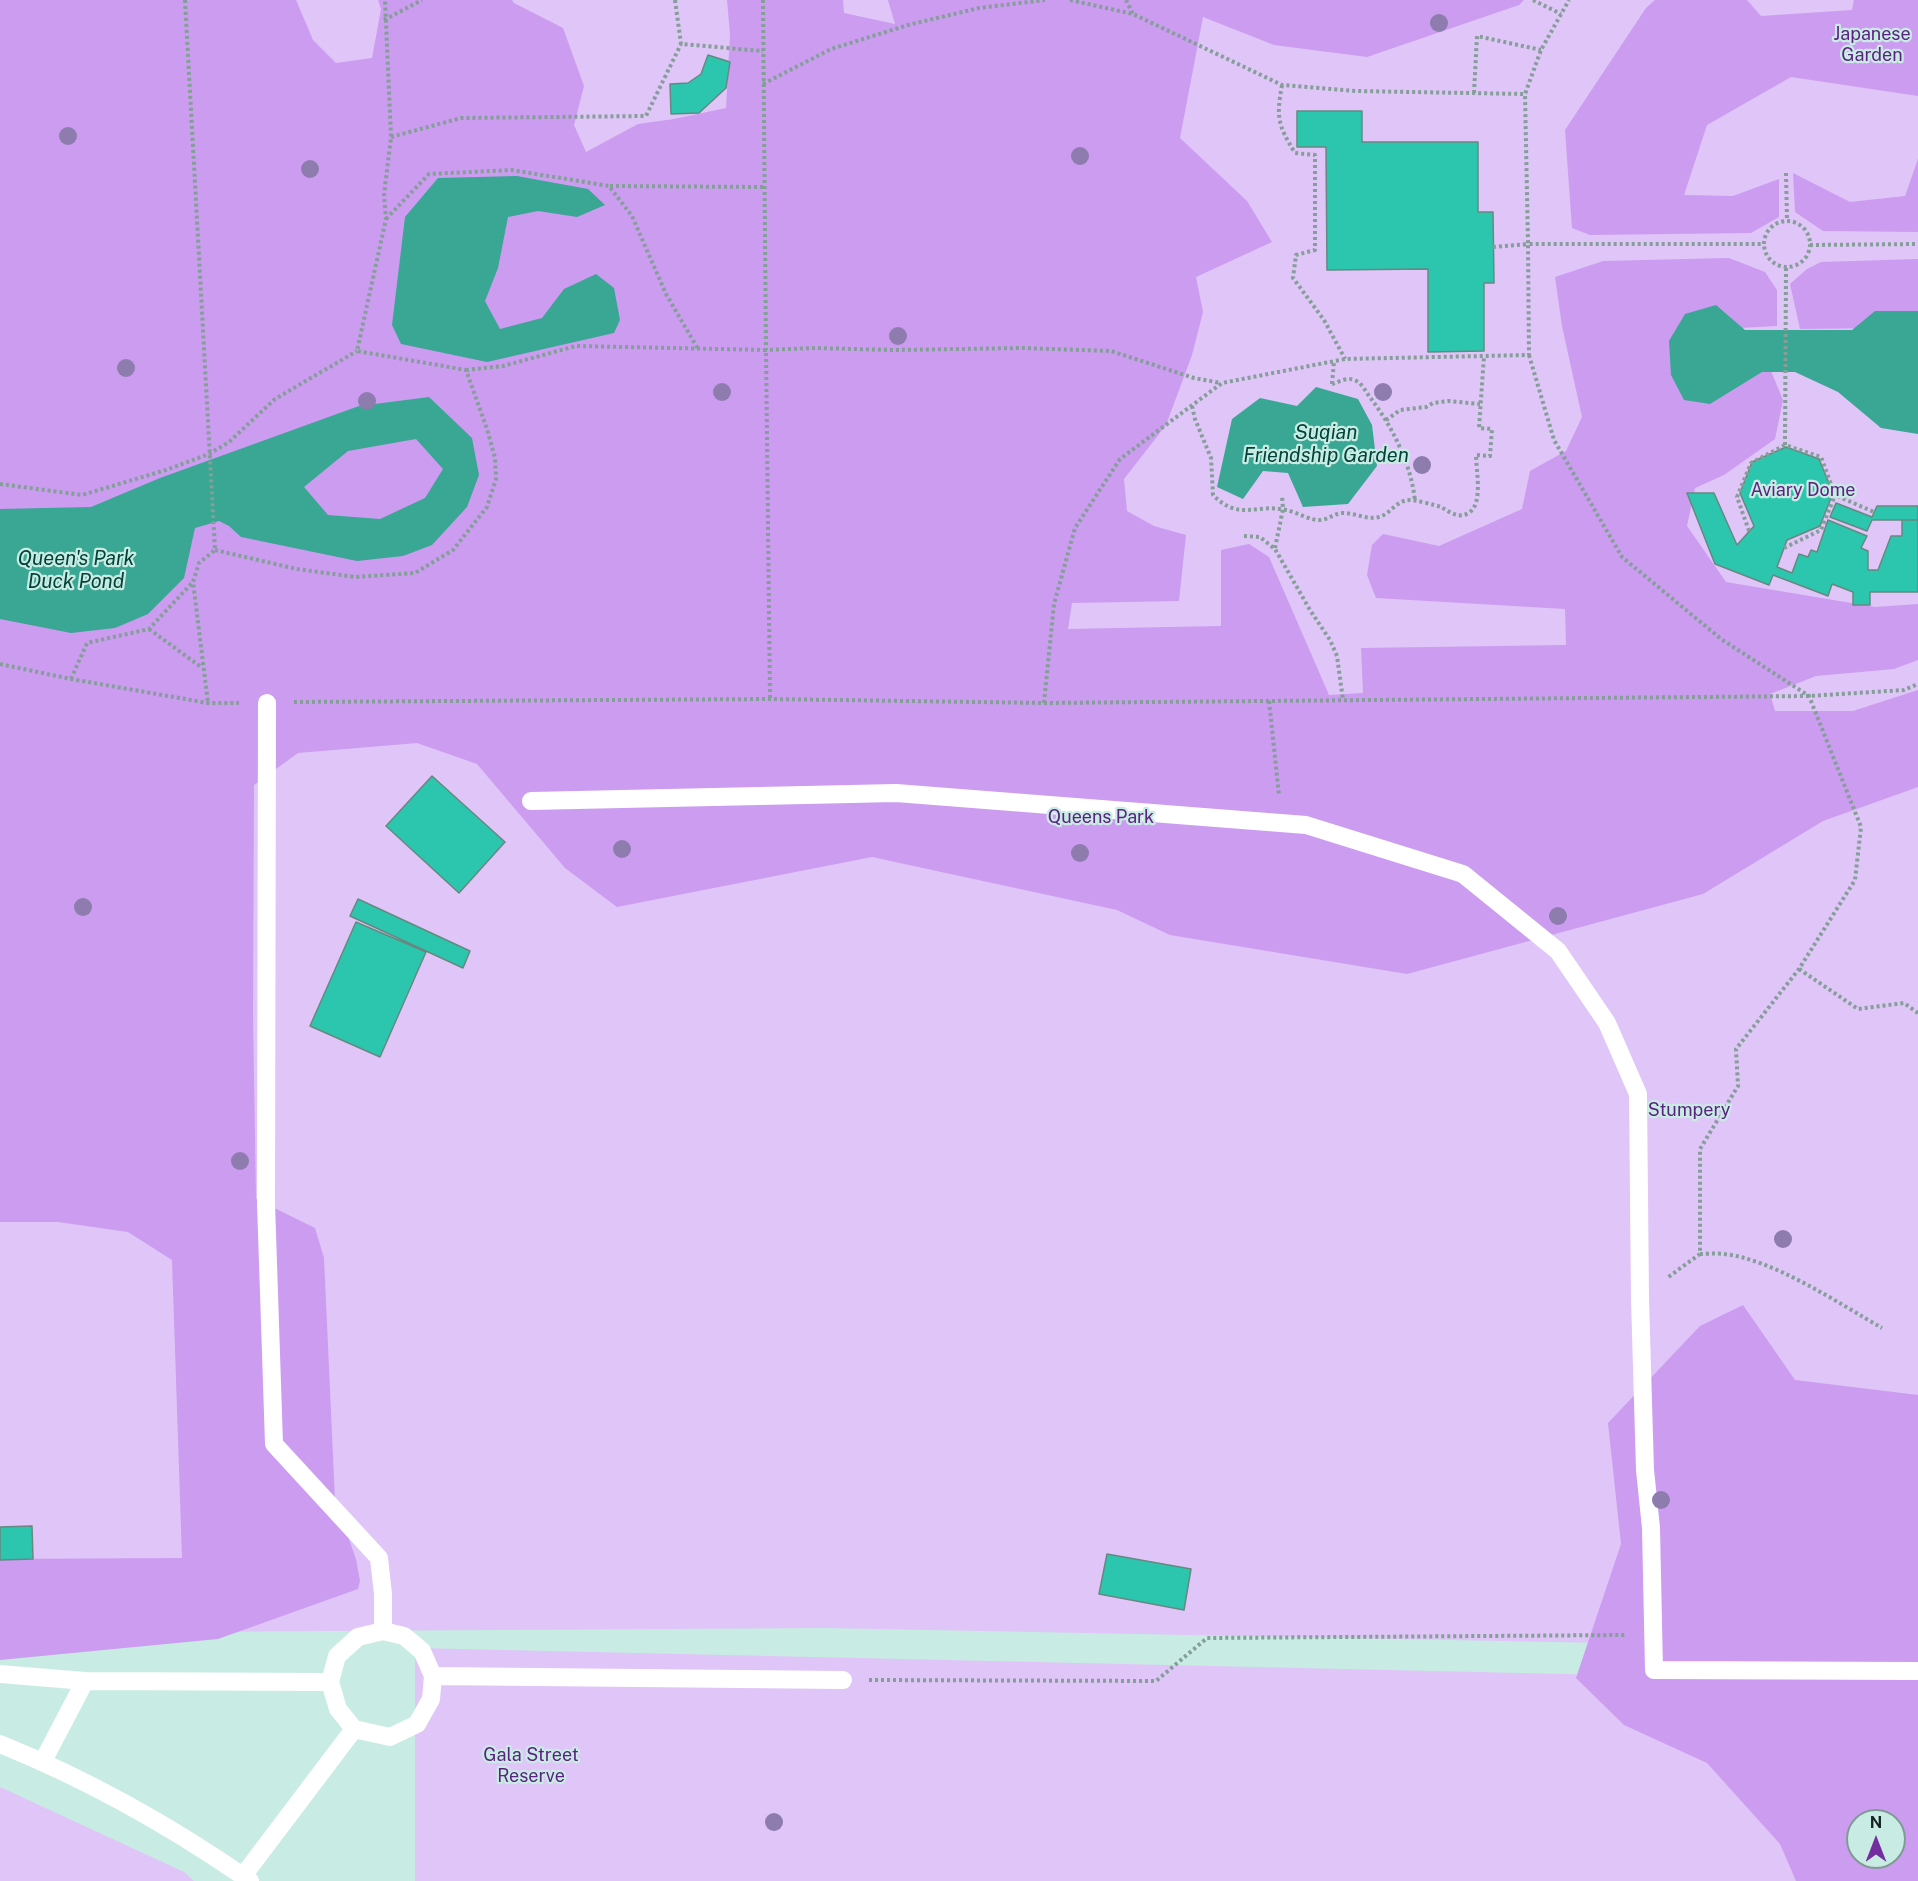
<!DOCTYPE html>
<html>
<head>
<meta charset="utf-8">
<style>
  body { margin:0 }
  #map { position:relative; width:1918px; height:1881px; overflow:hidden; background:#c8ebe3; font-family:"Public Sans",sans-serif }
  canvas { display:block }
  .north { position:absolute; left:1846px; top:1809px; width:60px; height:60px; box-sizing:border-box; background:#c8ebe3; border:2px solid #809b95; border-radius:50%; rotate:0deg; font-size:16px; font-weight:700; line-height:24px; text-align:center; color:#152220 }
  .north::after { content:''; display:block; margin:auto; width:21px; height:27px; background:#742da0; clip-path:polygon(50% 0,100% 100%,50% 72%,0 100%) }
</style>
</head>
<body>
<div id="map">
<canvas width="1918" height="1881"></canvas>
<div class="north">N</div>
</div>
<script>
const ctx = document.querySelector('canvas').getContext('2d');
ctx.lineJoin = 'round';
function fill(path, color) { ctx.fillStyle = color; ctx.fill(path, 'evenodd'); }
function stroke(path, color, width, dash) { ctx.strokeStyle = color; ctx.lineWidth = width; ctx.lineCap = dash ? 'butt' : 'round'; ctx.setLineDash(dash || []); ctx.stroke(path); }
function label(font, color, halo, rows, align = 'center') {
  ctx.font = font + ' "Public Sans",sans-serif'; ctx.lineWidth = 4.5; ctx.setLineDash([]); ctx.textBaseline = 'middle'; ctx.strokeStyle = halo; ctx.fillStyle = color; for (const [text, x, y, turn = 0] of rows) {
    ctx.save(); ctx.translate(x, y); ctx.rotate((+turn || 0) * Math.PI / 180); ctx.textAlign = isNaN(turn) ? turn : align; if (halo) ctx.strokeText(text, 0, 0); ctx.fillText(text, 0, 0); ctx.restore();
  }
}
const green = new Path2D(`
  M 0,0 L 1918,0 L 1918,1649 L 826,1628 L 0,1633 Z
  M 415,1648 L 1918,1682 L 1918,1881 L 415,1881 ZM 1858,1821 L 1894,1821 L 1894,1857 L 1858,1857 Z
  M 0,1787 L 184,1872 L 194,1881 L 0,1881 Z`);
const forest = new Path2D(`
  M 0,0 L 296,0 L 313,40 L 336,63 L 372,58 L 381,9 L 378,0 L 512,0 L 514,3 L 563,28 L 584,86 L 574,125 L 586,152 L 638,124 L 674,119 L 726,108 L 730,34 L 727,0 L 843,0 L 844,13 L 895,24 L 888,0 L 1524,0 L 1519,5 L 1367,57 L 1274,45 L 1203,17 L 1180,138 L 1247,201 L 1272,242 L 1196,277 L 1203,312 L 1192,355 L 1166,425 L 1124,479 L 1127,511 L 1154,526 L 1186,535 L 1179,601 L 1072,603 L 1068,629 L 1221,626 L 1221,550 L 1249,544 L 1269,557 L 1329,695 L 1363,693 L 1361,648 L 1566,645 L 1565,609 L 1376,598 L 1367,575 L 1372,545 L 1383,534 L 1439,546 L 1522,509 L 1530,471 L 1566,451 L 1582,417 L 1562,326 L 1555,277 L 1603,261 L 1729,258 L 1765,272 L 1777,290 L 1777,326 L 1721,329 L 1768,364 L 1783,400 L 1775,439 L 1724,475 L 1695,488 L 1687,526 L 1726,582 L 1875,607 L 1918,604 L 1918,660 L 1894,669 L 1816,676 L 1770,694 L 1775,711 L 1853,711 L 1918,690 L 1918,787 L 1823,821 L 1703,894 L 1407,974 L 1170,935 L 1117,910 L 872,857 L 617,907 L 565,868 L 477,764 L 417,743 L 298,753 L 254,785 L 253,1014 L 256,1199 L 315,1228 L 324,1258 L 335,1500 L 356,1559 L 360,1581 L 358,1589 L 218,1639 L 0,1660 L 0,1559 L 182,1558 L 172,1260 L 128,1232 L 58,1222 L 0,1222 Z
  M 1655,0 L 1747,0 L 1761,16 L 1852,10 L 1854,0 L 1918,0 L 1918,96 L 1791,77 L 1707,125 L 1684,195 L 1733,196 L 1779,179 L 1779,217 L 1751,233 L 1590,235 L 1572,228 L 1565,130 L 1646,8 Z
  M 1918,159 L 1918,232 L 1823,231 L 1795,212 L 1793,173 L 1850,202 L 1905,196 Z
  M 1918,259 L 1918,334 L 1887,328 L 1800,329 L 1790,284 L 1807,269 L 1821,262 Z
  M 1743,1305 L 1795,1380 L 1918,1395 L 1918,1881 L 1796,1881 L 1780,1844 L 1707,1763 L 1624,1725 L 1576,1678 L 1621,1544 L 1608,1423 L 1700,1326 ZM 1858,1821 L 1894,1821 L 1894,1857 L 1858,1857 Z`);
const water = new Path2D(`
  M 517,176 L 588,189 L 605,205 L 577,217 L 538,211 L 508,217 L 498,268 L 485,301 L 500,329 L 542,318 L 564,289 L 596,274 L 614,288 L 620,320 L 614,333 L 487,362 L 401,344 L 392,325 L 405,217 L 438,178 Z
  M 1716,305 L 1745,330 L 1852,330 L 1875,311 L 1918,311 L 1918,434 L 1881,428 L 1838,392 L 1795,372 L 1762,372 L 1710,404 L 1684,400 L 1671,375 L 1669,341 L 1685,314 Z
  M 1316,387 L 1358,399 L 1372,425 L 1377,466 L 1348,504 L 1303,507 L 1288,473 L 1263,471 L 1243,499 L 1217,487 L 1232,419 L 1260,398 L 1297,406 Z
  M 429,397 L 472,438 L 479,475 L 467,507 L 432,545 L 403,556 L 357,561 L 241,537 L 229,526 L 219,521 L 195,528 L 184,578 L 148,614 L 115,628 L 71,633 L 0,619 L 0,509 L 91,507 L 160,478 L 359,406 ZM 416,439 L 443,469 L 425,498 L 380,519 L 328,515 L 304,487 L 348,451 Z`);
const building = new Path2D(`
  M 708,55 L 730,62 L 726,88 L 699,113 L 671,114 L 670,84 L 688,83 L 701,74 Z
  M 1297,111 L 1362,111 L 1362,142 L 1478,142 L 1478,212 L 1493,212 L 1494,283 L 1484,283 L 1484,351 L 1428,352 L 1428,269 L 1327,270 L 1326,147 L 1297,147 Z
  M 1786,447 L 1819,459 L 1833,493 L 1820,526 L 1787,540 L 1777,567 L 1792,573 L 1799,554 L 1808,557 L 1811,550 L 1817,552 L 1828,520 L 1867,536 L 1861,548 L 1868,551 L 1868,570 L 1878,570 L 1891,536 L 1902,536 L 1902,520 L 1918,520 L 1918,592 L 1870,592 L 1870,605 L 1853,605 L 1853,592 L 1832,584 L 1828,596 L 1773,575 L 1769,585 L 1715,564 L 1687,493 L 1714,493 L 1737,545 L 1754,526 L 1740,493 L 1752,462 Z
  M 1836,503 L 1872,517 L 1877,506 L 1918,506 L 1918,520 L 1872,520 L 1867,531 L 1830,517 Z
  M 432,776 L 505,842 L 459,893 L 386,826 Z
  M 358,899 L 470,951 L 463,968 L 350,916 Z
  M 356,922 L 426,952 L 380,1057 L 310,1026 Z
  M 32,1526 L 33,1559 L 0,1560 L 0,1527 Z
  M 1107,1554 L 1191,1569 L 1184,1610 L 1099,1594 Z`);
const path = new Path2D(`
  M 185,0 L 215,550 L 199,563 L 193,582 L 208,703
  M 675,0 L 681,44 L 763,51
  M 763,0 L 766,350 L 815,348 L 893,350 L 1022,348 L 1111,351 L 1194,378 L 1221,383
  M 1070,0 L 1133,14 L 1282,85 L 1355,91 L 1525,94
  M 1126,0 L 1133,14
  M 1533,0 L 1561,14
  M 384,20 L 422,0
  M 763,84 L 831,49 L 908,25 L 979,8 L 1045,0
  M 1282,85 C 1276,118 1278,125 1295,153 L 1315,155 L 1315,250 L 1296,255 L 1293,278 L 1324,320 L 1345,359
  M 1474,93 L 1477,36 L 1541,50
  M 391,137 L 461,118 L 646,116 L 681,44
  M 1786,173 L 1787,220
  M 610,186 L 763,187
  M 386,219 L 429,174 L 512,170 L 609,186 L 632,216 L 666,294 L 698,349
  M1764 244a23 23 0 1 1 46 0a23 23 0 1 1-46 0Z
  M 1810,245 L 1918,244
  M 1493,247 L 1528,244 L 1525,94 L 1541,50 L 1569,0
  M 1786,268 L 1785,445 L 1821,457 L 1835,495 L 1874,512
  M 1529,355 L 1554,440 L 1622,557 L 1721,639 L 1809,696 L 1861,827 L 1855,880 L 1799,969 L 1736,1049 L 1738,1086 L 1700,1149 L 1700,1254 L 1667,1278
  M 466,370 L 503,366 L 576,346 L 766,350 L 770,699
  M 1332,384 C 1339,382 1347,377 1354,380 C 1361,382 1365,390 1369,396 C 1392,426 1411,463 1415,501
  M 1332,384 L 1334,361
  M 1192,406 L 1195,419 L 1211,458 L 1213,495 C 1240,522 1256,503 1286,510 C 1297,512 1310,521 1321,520 C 1329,519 1335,513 1343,513 C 1355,513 1367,520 1379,517 C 1391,514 1396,500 1410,500 C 1416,500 1435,505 1441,507 C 1450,512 1459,520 1470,512 C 1483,502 1476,470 1476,455 L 1490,456 L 1492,429 L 1479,428 L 1484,356
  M 1386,420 L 1400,410 L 1426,407 L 1433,403 L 1448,401 L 1480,404
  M 0,484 L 82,495 L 166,470 L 209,454 L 229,442 L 275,399 L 357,351
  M 1749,531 L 1737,497 L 1751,463 L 1785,445
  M 1244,536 L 1260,537 L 1275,549 L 1310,610 L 1330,640 L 1337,656 L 1343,700
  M 1275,548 L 1283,509 L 1282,496
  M 1784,548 L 1821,530 L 1835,495
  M 215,550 L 297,569 L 355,577 L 415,573 L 453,550 L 487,507 L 496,479 L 495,458 L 487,429 L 466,370 L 357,351 L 386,219 L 384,195 L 391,137 L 385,0
  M 149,629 L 201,667
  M 0,664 L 71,679 L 208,703 L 239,703
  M 71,679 L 87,643 L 149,629 L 193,582
  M 1269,701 L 1279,795
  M 294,702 L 770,699 L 1044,703 L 1809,696 L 1904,690 L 1918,684
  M 1044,703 L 1054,604 L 1075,528 L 1120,459 L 1222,383 L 1345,359 L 1529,355 L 1528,244 L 1763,244
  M 1799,969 L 1858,1009 L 1904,1003 L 1918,1013
  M 1700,1254 C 1707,1254 1715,1253 1723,1254 C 1771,1258 1840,1304 1882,1328
  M 869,1680 L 1156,1681 L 1207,1638 L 1625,1635`);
const lane = new Path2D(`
  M 267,703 L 266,1203 L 274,1444 L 379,1558 L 383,1594 L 383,1631
  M 531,801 L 896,793 L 1306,825 L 1463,874 L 1558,951 L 1607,1023 L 1638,1094 L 1640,1299 L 1645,1470 L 1651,1528 L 1654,1670 L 1918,1671
  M 383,1631 L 404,1636 L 422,1651 L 433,1676 L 431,1699 L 417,1724 L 390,1737 L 354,1729 L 338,1709 L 330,1682 L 337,1656 L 358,1637 Z
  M 0,1674 L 85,1681 L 330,1682
  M 433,1676 L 843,1680
  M 0,1744 C 89,1780 171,1826 250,1881
  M 43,1761 L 85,1681
  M 243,1876 L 354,1729`);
const trees = [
  [1439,23],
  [68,136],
  [1080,156],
  [310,169],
  [898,336],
  [126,368],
  [722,392],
  [1383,392],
  [367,401],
  [1422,465],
  [622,849],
  [1080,853],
  [83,907],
  [1558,916],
  [240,1161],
  [1783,1239],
  [1661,1500],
  [774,1822]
];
const parkNames = [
  ["Japanese",1872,34],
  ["Garden",1872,55],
  ["Aviary Dome",1803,490],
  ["Queens Park",1101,817],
  ["Stumpery",1689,1110],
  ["Gala Street",531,1755],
  ["Reserve",531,1776]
];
const waterNames = [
  ["Suqian",1326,433],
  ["Friendship Garden",1326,456],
  ["Queen's Park",76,559],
  ["Duck Pond",76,582]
];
fill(green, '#e0c5f8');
fill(forest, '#cb9cf0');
fill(water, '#3aa694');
fill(building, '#2cc6af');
stroke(building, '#678881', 1.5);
stroke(path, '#849e98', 4, [3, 3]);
stroke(lane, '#fff', 18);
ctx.fillStyle = '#8d7cad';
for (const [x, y] of trees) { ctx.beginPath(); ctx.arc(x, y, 9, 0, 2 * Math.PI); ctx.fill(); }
label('18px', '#5d2181', '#c8ebe3', parkNames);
label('italic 20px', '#00433a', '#c8ebe3', waterNames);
</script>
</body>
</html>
